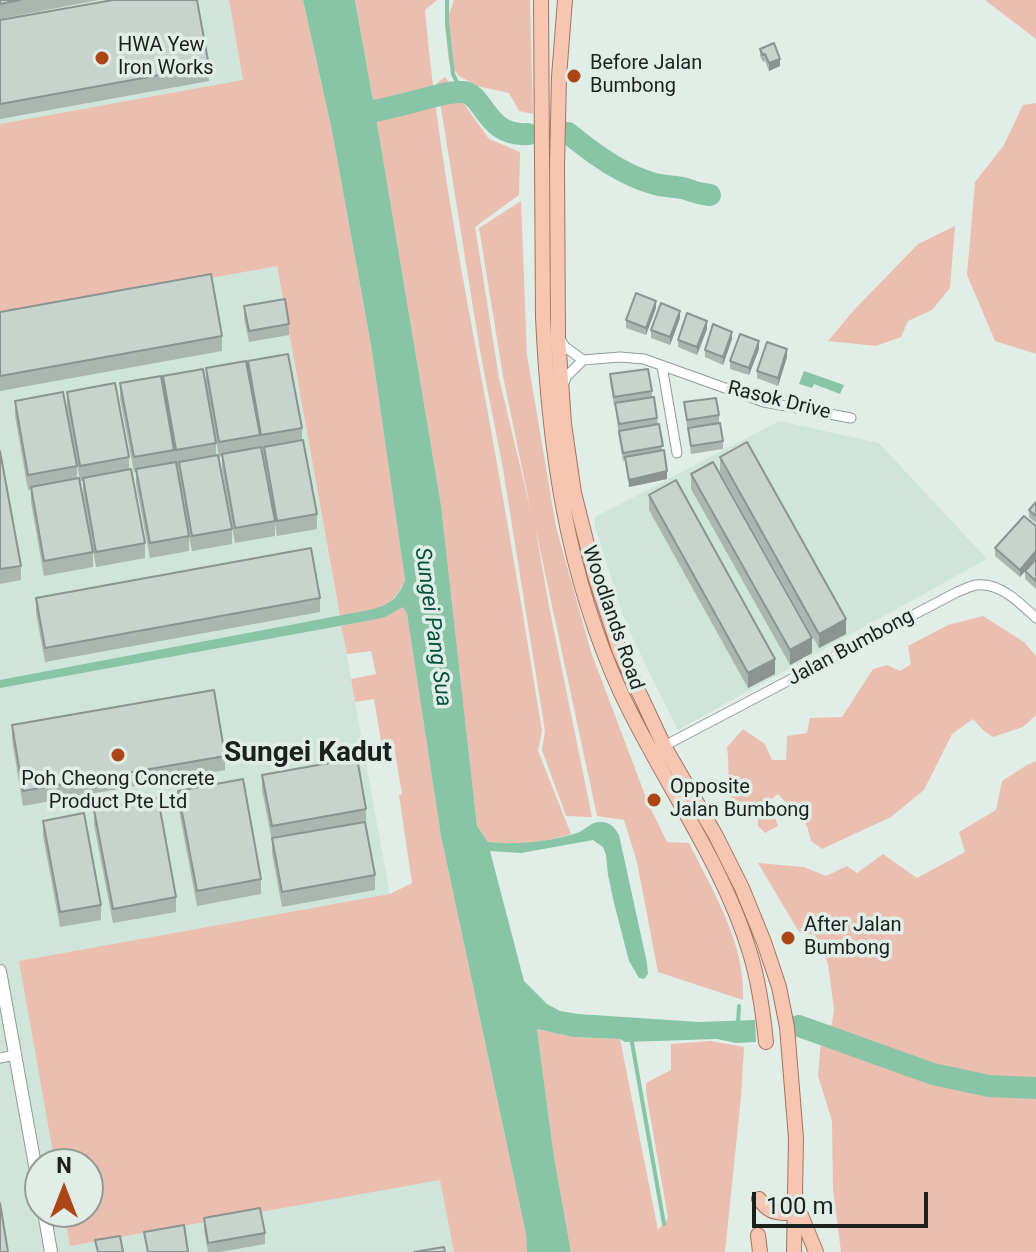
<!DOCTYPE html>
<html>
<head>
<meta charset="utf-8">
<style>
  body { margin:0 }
  #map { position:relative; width:1036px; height:1252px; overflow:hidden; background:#e0eee7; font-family:Roboto,sans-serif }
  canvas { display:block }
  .north { position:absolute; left:24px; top:1148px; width:80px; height:80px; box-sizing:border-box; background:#e0eee7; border:2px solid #929c97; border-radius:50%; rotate:0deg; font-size:22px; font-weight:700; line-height:32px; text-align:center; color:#1c211e }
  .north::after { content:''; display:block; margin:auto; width:28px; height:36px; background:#ab4717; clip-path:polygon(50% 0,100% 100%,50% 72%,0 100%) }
  .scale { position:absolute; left:752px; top:1192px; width:176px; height:36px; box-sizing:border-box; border:4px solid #1c211e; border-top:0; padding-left:10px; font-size:24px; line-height:28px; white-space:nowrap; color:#1c211e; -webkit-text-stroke:6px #e0eee7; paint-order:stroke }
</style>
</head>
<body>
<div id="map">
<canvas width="1036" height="1252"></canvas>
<div class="north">N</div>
<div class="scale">100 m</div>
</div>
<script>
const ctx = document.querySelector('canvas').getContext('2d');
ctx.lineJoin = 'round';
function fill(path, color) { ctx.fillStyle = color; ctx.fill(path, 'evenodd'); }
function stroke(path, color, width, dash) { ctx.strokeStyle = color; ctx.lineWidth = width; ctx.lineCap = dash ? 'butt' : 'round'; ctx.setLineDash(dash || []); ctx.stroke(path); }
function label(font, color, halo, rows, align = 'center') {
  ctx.font = font + ' Roboto,sans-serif'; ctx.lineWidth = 7; ctx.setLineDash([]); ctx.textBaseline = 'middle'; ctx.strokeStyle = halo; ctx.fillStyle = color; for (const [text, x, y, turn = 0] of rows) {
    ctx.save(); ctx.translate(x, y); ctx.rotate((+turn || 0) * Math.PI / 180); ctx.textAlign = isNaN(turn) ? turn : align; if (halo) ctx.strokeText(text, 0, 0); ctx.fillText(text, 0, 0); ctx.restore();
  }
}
const built = new Path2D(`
  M 0,0 L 229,0 L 454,1252 L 0,1252 ZM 40,1164 L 88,1164 L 88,1212 L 40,1212 Z
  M 779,421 L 879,443 L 987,559 L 678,730 L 633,639 L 622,612 L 595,527 L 595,517 Z`);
const green = new Path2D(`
  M 229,0 L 303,0 L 332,131 L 371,345 L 405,580 C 392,612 370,610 340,616 L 277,266 L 0,316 L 0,124 L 243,80 Z
  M 355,0 L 437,0 L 425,10 C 437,146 463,279 488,413 C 507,519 525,625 542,731 L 538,751 L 571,834 C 544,843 515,845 488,842 L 477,826 L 441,505 L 376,117 L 377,109 L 372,95 Z
  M 454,0 L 530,0 L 533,114 L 519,111 L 509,93 L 477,86 L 459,76 L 449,63 L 445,26 Z
  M 985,0 L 1036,0 L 1036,39 Z
  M 445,77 L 489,139 L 520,152 L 519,195 L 475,227 L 499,378 L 531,512 L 503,376 L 479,228 L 521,201 L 527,355 L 556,527 L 591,652 L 648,803 L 667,842 L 689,843 C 713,892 746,944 743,1000 L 658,972 L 637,862 L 624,820 L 597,816 L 535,526 L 549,606 L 592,817 L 566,816 L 542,750 L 545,731 L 503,469 L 480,351 L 437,83 Z
  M 1036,103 L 1036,354 L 995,341 L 967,275 L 975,182 L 1004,145 L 1023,105 Z
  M 955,226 L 950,288 L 932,310 L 908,321 L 901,337 L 876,346 L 828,341 L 854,310 L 918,244 Z
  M 403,606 L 407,614 L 441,836 L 526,1234 L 527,1252 L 454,1252 L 440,1180 L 70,1246 L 64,1212 L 88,1212 L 88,1164 L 55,1164 L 19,961 L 390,894 L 412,883 L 399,795 L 402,794 L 393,740 L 381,741 L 374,699 L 355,702 L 351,679 L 376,674 L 371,651 L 347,654 L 341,626 L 385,617 Z
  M 983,616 L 1024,642 L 1036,656 L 1036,715 L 1023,727 L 993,737 L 984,731 L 973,719 L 952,734 L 924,790 L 891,817 L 822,849 L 811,841 L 807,826 L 778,794 L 769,801 L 778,826 L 765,833 L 758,826 L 758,810 L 751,805 L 734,809 C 726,790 730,767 727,747 L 743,729 L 765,744 L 772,760 L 786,760 L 787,736 L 807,733 L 810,718 L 842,717 L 873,669 L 887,665 L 900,671 L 911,664 L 908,646 L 948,625 Z
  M 1036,761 L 1036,1252 L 841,1252 L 833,1189 L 832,1121 L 818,1076 L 821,1041 L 832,1024 L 834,1009 L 828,964 L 815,935 L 799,932 L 758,863 L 804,867 L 826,876 L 847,866 L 857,873 L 883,854 L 917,878 L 965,852 L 959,832 L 996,810 L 1002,781 L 1027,765 Z
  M 537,1029 L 573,1037 L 620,1039 L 658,1230 L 668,1218 L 646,1092 L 646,1083 L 671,1070 L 671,1044 L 711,1041 L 744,1047 L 741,1097 L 725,1252 L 571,1252 L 554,1157 Z`);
const water = new Path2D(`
  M 303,0 L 355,0 L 372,95 L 377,109 L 376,117 L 441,505 L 477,826 L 488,842 C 517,845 548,842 577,833 C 585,830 591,822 599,822 C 609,821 615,827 619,835 L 647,963 L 648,974 L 644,979 L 639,978 L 629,961 L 614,903 L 608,875 L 606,855 L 603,847 L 593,840 L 521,853 L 490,851 L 524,981 L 547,1004 L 560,1011 L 578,1014 L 699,1022 L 755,1020 L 756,1042 L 736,1043 L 717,1039 L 625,1042 L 620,1039 L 573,1037 L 537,1029 L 554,1157 L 571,1252 L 527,1252 L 526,1234 L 441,836 L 407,614 L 403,607 L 385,617 L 372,620 L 0,688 L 0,680 L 369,610 C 389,605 398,599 405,580 L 371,345 L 332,131 Z
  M 804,371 L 844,385 L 840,394 L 814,384 L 812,388 L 799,384 Z`);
const stream = new Path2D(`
  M 447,0 L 447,23 L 453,74 L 462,92
  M 738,1023 L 739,1006
  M 631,1037 L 664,1224`);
const river = new Path2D(`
  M 352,115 C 372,112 393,107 413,102 C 428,98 447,91 463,92 C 485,94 485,137 528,134
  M 568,133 C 594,154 622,175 655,184 C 665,187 676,186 686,189 C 694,192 701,194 710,195
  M 799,1026 L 933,1074 L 989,1086 L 1036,1088`);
const minor = new Path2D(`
  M 560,339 L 565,347 L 583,360
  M 583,360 L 620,357 L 644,359 L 764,402 L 851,418
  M 662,366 L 677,453
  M 563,385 L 567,376 L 583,360
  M 664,746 L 957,592 C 963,590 970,586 976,585 C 1000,582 1020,603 1036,618
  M 0,1058 L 15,1055`);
const tertiary = new Path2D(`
  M 0,971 L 40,1193
  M 44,1212 L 51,1252`);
const primary = new Path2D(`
  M 541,0 L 543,317 C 549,448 566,573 621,693 C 662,781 722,860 750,953 C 759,982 763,1012 766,1042
  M 565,0 L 559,77 L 557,166 L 558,337 L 564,424 L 574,493 L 595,576 L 620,652 L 664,746 L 716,836 L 742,888 L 764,942 L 779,987 L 787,1027 L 796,1138 L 794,1252
  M 759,1199 C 767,1210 773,1213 786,1213 L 793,1207 L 796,1198
  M 798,1208 L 816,1252
  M 758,1235 L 760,1252`);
const wall = new Path2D(`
  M 0,0 L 98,0 L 0,19 Z
  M 0,20 L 209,66 L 209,81 L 0,119 Z
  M 760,49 L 780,66 L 769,71 L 765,61 L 763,62 L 760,56 Z
  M 244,306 L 289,324 L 289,335 L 249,342 L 244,318 Z
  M 656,308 L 646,335 L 626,328 L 626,320 Z
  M 0,312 L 222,336 L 222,351 L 0,391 Z
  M 680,318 L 670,345 L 651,338 L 651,330 Z
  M 707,329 L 697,355 L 678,347 L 678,340 Z
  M 732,339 L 723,365 L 705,357 L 705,350 Z
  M 759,349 L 749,375 L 730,369 L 730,361 Z
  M 787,357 L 778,386 L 757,378 L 757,371 Z
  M 248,361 L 302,428 L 302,440 L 317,514 L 317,529 L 277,536 L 275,523 L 275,536 L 235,543 L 222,469 L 222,456 L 219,457 L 206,383 L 206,368 L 248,370 Z
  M 610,374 L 652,391 L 652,398 L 657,418 L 667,479 L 629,487 L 625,460 L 623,461 L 619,438 L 615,404 L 614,405 L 610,382 Z
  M 163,376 L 216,443 L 216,455 L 232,529 L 232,544 L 192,551 L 189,537 L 189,551 L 150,558 L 136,484 L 136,472 L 134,472 L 120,398 L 120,383 L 163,387 Z
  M 67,392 L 129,457 L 129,470 L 145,543 L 145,558 L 96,567 L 83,493 L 83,481 L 80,481 L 67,407 Z
  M 15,401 L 77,466 L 77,478 L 93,552 L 93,567 L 44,576 L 31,502 L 31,489 L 28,490 L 15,416 Z
  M 684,402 L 719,415 L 719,423 L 687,427 Z
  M 688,428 L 723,441 L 723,449 L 691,454 Z
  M 0,451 L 21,566 L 21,580 L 0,584 Z
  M 720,457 L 846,634 L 819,648 L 720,472 Z
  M 691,474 L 812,653 L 790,665 L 691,489 Z
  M 649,495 L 775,674 L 748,688 L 649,510 Z
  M 1036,502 L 1036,523 L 1029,517 L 1029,510 Z
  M 995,548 L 1036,559 L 1036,589 L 1025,579 L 1025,571 L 1020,577 L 995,556 Z
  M 36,598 L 320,598 L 320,612 L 45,662 L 36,613 Z
  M 12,725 L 225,756 L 225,770 L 23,806 L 12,740 Z
  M 262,775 L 366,809 L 366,824 L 365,824 L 375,875 L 375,890 L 282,907 L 272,853 L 272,841 L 262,790 Z
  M 178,791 L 261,879 L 261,894 L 197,906 L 178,805 Z
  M 94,810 L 176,897 L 176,912 L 113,923 L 94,825 Z
  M 43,821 L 101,905 L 101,920 L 60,927 L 43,836 Z
  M 204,1218 L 265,1233 L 265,1244 L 220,1252 L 208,1252 L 204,1229 Z`);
const shadedWall = new Path2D(`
  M 780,59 L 780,66 L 769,71 L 769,63 Z
  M 656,301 L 656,308 L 646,335 L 646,328 Z
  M 680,311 L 680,318 L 670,345 L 670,337 Z
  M 707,321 L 707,329 L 697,355 L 697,347 Z
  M 732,332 L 732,339 L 723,365 L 723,357 Z
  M 759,341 L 759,349 L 749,375 L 749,368 Z
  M 787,349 L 787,357 L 778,386 L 778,378 Z
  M 667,471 L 667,479 L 629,487 L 629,480 Z
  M 1036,551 L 1036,558 L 1020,577 L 1020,570 Z
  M 846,619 L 846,634 L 819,648 L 819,634 Z
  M 812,638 L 812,653 L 790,665 L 790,650 Z
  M 775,659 L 775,674 L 748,688 L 748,673 Z`);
const building = new Path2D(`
  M 0,0 L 20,0 L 0,4 Z
  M 113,0 L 197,0 L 209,66 L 0,104 L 0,20 Z
  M 774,43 L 780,59 L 769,63 L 765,54 L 763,55 L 760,49 Z
  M 211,274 L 222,336 L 0,376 L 0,312 Z
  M 636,293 L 656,301 L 646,328 L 626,320 Z
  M 285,299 L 289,324 L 249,331 L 244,306 Z
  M 661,303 L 680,311 L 670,337 L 651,330 Z
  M 687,313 L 707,321 L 697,347 L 678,340 Z
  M 713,324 L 732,332 L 723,357 L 705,350 Z
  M 740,334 L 759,341 L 749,368 L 730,361 Z
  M 767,342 L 787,349 L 778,378 L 757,371 Z
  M 288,354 L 302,428 L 261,435 L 248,361 Z
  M 246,361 L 260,435 L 219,442 L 206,368 Z
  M 203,369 L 216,443 L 176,450 L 163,376 Z
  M 648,369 L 652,391 L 614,397 L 610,374 Z
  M 161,376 L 174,450 L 134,457 L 120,383 Z
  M 115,383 L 129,457 L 80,466 L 67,392 Z
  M 63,392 L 77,466 L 28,475 L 15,401 Z
  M 654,397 L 657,418 L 619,424 L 615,403 Z
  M 716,398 L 719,415 L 687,420 L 684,402 Z
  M 720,423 L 723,441 L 691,446 L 688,428 Z
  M 659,424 L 663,446 L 623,453 L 619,431 Z
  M 303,440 L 317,514 L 277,521 L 264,447 Z
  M 747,442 L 846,619 L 819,634 L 720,457 Z
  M 261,447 L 275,521 L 235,528 L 222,454 Z
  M 664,450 L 667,471 L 629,480 L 625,457 Z
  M 0,451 L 21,566 L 0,569 Z
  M 218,455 L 232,529 L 192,536 L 179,462 Z
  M 176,462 L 189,536 L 150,543 L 136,469 Z
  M 713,462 L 812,638 L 790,650 L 691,474 Z
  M 131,469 L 145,543 L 96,552 L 83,478 Z
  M 79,478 L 93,552 L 44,561 L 31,487 Z
  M 676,480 L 775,659 L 748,673 L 649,495 Z
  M 1036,502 L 1036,516 L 1029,510 Z
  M 1024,516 L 1036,526 L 1036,551 L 1020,570 L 995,548 Z
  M 311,548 L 320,598 L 45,648 L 36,598 Z
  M 1036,559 L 1036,581 L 1025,571 Z
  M 214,690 L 225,756 L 23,791 L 12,725 Z
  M 357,758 L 366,809 L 272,826 L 262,775 Z
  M 243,779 L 261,879 L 197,891 L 178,791 Z
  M 158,798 L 176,897 L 113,909 L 94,810 Z
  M 84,813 L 101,905 L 60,912 L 43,821 Z
  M 365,822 L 375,875 L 282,892 L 272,838 Z
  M 0,1203 L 8,1252 L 0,1252 Z
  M 260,1208 L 265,1233 L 208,1243 L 204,1218 Z
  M 184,1225 L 188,1252 L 148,1252 L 144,1232 Z
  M 120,1236 L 123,1252 L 98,1252 L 95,1240 Z
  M 444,1247 L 445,1252 L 414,1252 Z`);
const markers = [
  [102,58,8,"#ab4717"],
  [574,76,8,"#ab4717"],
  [118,755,8,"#ab4717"],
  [654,800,8,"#ab4717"],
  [788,938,8,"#ab4717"]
];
const poiNames = [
  ["HWA Yew",118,46],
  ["Iron Works",118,69],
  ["Before Jalan",590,64],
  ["Bumbong",590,87],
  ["Poh Cheong Concrete",118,780,"center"],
  ["Product Pte Ltd",118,803,"center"],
  ["Opposite",670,788],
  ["Jalan Bumbong",670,811],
  ["After Jalan",804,926],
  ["Bumbong",804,949]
];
const streetNames = [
  ["Rasok Drive",779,401,14],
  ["Woodlands Road",612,618,71],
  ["Jalan Bumbong",851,648,-28]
];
const waterNames = [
  ["Sungei Pang Sua",432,627,82]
];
const districtNames = [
  ["Sungei Kadut",308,754]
];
fill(built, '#cfe5d9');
fill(green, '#ebbfaf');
fill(water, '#87c5a6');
stroke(stream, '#87c5a6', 4);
stroke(river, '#87c5a6', 22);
stroke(minor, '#909d96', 11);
stroke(tertiary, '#909d96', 14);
stroke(primary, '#a6745e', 16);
stroke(minor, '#fff', 9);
stroke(tertiary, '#fff', 12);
stroke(primary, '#f6c6b3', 14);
fill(wall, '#aab6b0');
fill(shadedWall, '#8b9490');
fill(building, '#c6d4cd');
stroke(building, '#8b9490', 2);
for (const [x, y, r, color] of markers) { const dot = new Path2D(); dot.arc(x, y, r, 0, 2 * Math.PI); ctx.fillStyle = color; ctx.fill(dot); stroke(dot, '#e0eee7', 3); }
label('20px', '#1c211e', '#e0eee7', poiNames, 'left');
label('20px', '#1c211e', '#e0eee7', streetNames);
label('italic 22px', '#005337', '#e0eee7', waterNames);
label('bold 28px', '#1c211e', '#e0eee7', districtNames);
</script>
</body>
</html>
